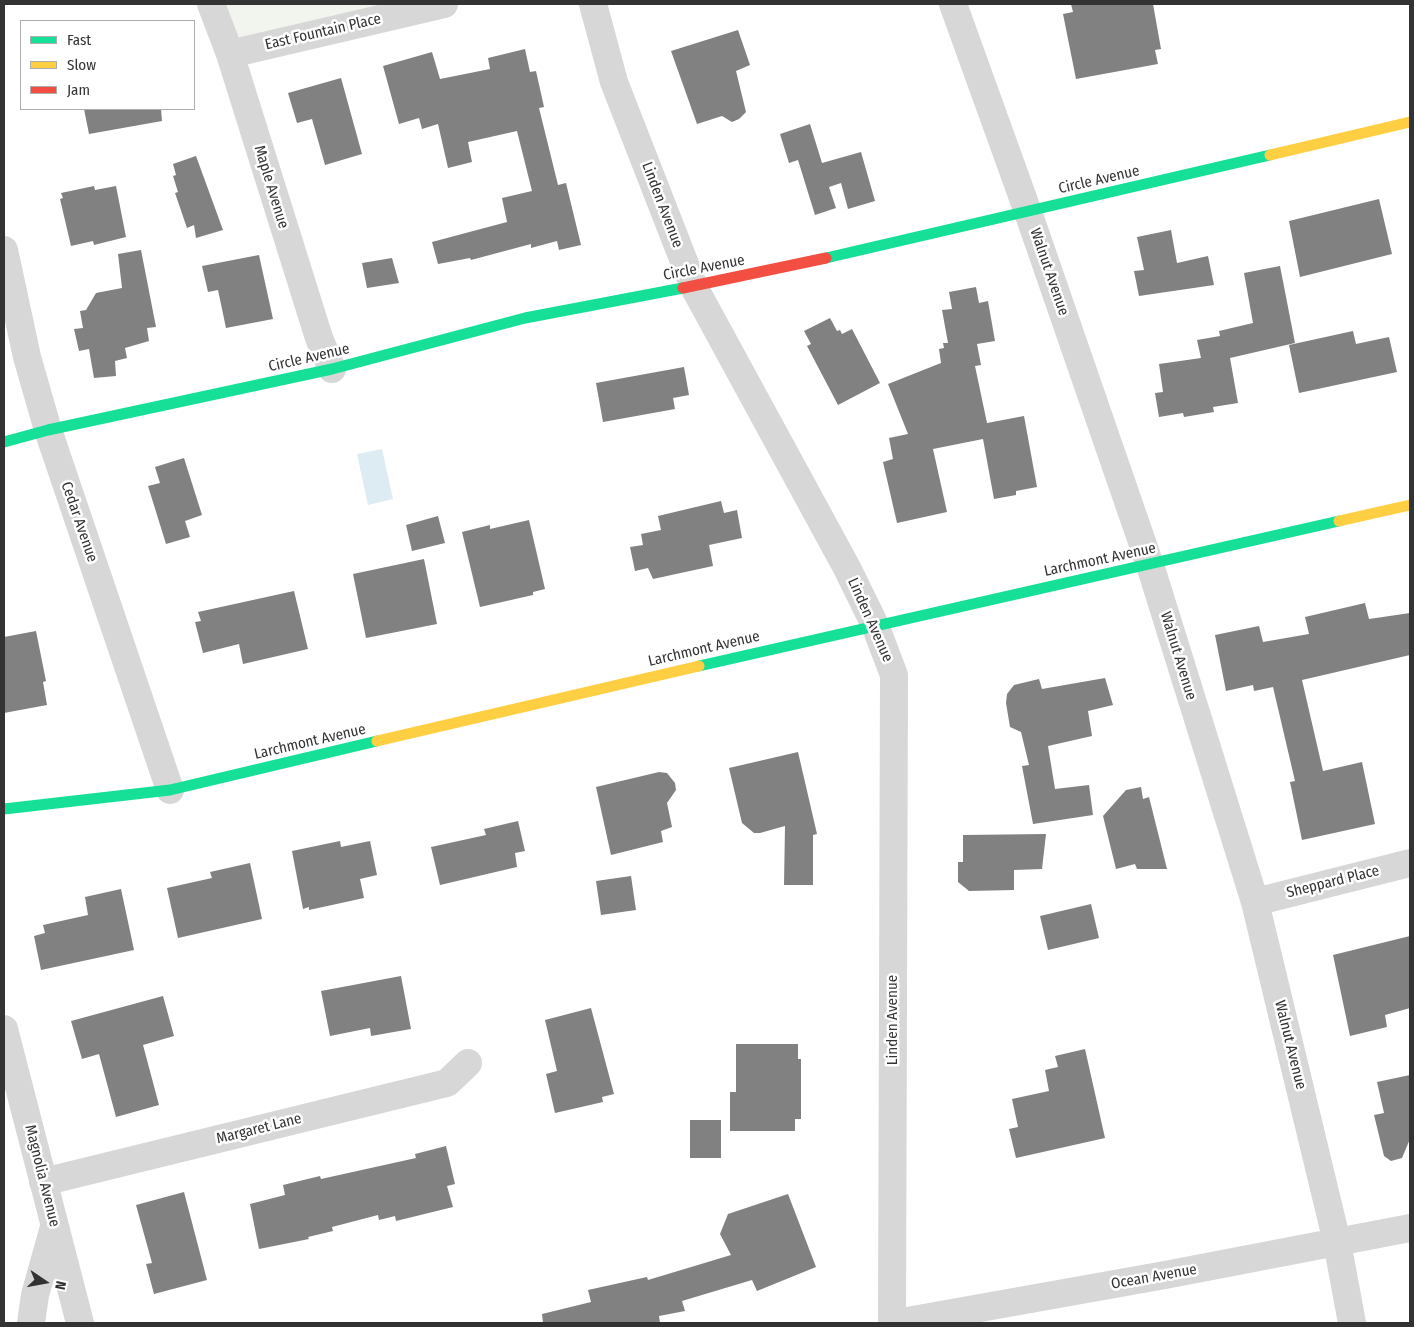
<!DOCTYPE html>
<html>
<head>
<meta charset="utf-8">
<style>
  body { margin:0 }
  #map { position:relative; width:1414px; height:1327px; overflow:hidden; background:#fff; font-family:"Fira Sans Condensed",sans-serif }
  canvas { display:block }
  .frame { position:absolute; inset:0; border:5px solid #333; pointer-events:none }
  .legend { position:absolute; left:20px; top:20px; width:175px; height:90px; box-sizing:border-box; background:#fff; border:1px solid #adadad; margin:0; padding:6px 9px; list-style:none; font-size:15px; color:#333 }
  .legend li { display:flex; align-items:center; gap:10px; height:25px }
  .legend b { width:25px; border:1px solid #adadad }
  .north { position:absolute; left:20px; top:1257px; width:50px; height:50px; -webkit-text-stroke:4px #fff; paint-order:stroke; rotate:102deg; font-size:14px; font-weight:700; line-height:20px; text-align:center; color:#333 }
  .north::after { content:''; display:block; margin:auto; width:18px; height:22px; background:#333; clip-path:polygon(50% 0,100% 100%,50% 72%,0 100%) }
</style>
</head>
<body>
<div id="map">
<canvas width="1414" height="1327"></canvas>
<div class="frame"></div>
<ul class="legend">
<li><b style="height:6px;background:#16e098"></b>Fast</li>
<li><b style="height:6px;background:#ffcf43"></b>Slow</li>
<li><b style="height:6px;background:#f24e42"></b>Jam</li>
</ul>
<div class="north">N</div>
</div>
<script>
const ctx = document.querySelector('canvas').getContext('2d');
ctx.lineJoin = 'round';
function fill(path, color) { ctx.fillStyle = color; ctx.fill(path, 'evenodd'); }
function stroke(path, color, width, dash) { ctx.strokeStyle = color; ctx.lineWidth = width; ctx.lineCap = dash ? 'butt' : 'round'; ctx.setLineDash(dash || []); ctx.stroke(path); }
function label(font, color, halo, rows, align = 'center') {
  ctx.font = font + ' "Fira Sans Condensed",sans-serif'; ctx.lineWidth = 5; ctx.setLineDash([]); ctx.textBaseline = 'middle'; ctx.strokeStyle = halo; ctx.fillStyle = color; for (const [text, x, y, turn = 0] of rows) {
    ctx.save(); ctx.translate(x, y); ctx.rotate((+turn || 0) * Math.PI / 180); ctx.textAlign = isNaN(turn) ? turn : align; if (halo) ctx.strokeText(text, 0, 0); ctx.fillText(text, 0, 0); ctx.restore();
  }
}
const green = new Path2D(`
  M 220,4 L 408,4 L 234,45 Z`);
const water = new Path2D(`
  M 382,449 L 393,499 L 368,505 L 357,454 Z`);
const building = new Path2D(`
  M 1071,4 L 1153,4 L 1161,49 L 1155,50 L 1158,64 L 1076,79 L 1063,14 L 1073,12 Z
  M 738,30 L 750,65 L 736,71 L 746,112 L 739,119 L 732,122 L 722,116 L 697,124 L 671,51 Z
  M 525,49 L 530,72 L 536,71 L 544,107 L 539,108 L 558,185 L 566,183 L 581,245 L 559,250 L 557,241 L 531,248 L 531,244 L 471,260 L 470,258 L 438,264 L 432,242 L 507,222 L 502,198 L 532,191 L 517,131 L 468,142 L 472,162 L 448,168 L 438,124 L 422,129 L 419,118 L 399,124 L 383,66 L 432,52 L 440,79 L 490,69 L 488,58 Z
  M 341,78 L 362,154 L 325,165 L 312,119 L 297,123 L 288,93 Z
  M 84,109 L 161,109 L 162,121 L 89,134 Z
  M 810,124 L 822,163 L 861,152 L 875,201 L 848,209 L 841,183 L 829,187 L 836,208 L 815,215 L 798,160 L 789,163 L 780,134 Z
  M 196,156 L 223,230 L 196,238 L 194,225 L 187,228 L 175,193 L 178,192 L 173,176 L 176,175 L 173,164 Z
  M 94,186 L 95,190 L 116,186 L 126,237 L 94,245 L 93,241 L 71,246 L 60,199 L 63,198 L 61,193 Z
  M 1379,199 L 1392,254 L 1300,277 L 1289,221 Z
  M 1171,230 L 1177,263 L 1208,256 L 1214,285 L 1139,296 L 1134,271 L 1144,270 L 1137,237 Z
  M 141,250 L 156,327 L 147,328 L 149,341 L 125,348 L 127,358 L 115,361 L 116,376 L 94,378 L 89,349 L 79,351 L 74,329 L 83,328 L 80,311 L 86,310 L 96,293 L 122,288 L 118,254 Z
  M 259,255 L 273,319 L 226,328 L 218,290 L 208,292 L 202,266 Z
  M 392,258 L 399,283 L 367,288 L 362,263 Z
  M 1280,266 L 1295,343 L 1230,358 L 1238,403 L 1213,407 L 1214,412 L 1184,417 L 1183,413 L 1159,417 L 1155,393 L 1163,392 L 1159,364 L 1201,358 L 1197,340 L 1220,336 L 1219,331 L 1253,323 L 1244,273 Z
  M 976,287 L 979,303 L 988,301 L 995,341 L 977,344 L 981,365 L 975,366 L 987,423 L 1024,416 L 1037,487 L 1016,491 L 1016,495 L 994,499 L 983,439 L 933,449 L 947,512 L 897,523 L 883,462 L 893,459 L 889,438 L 908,434 L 888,384 L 941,363 L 939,349 L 944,348 L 943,343 L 948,343 L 942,310 L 952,309 L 949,292 Z
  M 830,318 L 837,331 L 840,330 L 842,334 L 852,329 L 880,383 L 838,405 L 807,346 L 811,344 L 804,331 Z
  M 1353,331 L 1356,344 L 1389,337 L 1397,372 L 1299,393 L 1289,345 Z
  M 684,367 L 689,395 L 673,398 L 675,409 L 603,422 L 596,383 Z
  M 184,458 L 202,515 L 185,521 L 190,537 L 166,544 L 148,486 L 160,483 L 155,467 Z
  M 721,501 L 724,513 L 737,510 L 742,538 L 709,545 L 713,566 L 653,579 L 648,568 L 635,571 L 630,547 L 643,545 L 641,534 L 661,530 L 658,516 Z
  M 438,516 L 445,543 L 412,551 L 406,525 Z
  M 529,520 L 545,589 L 533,592 L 533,595 L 480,607 L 462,532 L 490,525 L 490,529 Z
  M 424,559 L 437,624 L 366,638 L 353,574 Z
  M 294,591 L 308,649 L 243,664 L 239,644 L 203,653 L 195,622 L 201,621 L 198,612 Z
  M 1365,603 L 1369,619 L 1410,613 L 1410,655 L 1302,680 L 1323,771 L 1362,762 L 1375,824 L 1302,840 L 1290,782 L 1295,781 L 1273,687 L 1254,691 L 1253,685 L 1226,691 L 1215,635 L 1259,626 L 1263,642 L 1309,634 L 1305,617 Z
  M 36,631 L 46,681 L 43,682 L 47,705 L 4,713 L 4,637 Z
  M 1105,678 L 1113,705 L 1088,711 L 1092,736 L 1048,746 L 1055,789 L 1089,785 L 1093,815 L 1033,824 L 1022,766 L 1029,765 L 1021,732 L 1010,727 L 1006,703 L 1007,694 L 1014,685 L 1039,679 L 1042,689 Z
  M 798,752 L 817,834 L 813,835 L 813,885 L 784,885 L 785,826 L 760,833 L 754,833 L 742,823 L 729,768 Z
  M 659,772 L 667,773 L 675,783 L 676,790 L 667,803 L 672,827 L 661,831 L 663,842 L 611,855 L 596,787 Z
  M 1141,787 L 1143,799 L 1149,797 L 1167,869 L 1137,869 L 1135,864 L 1116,869 L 1103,816 L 1126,790 Z
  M 518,821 L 525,851 L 515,853 L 517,867 L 440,885 L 431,847 L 486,835 L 484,829 Z
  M 1046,834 L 1042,869 L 1014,870 L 1014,890 L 969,891 L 958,882 L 958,862 L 963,862 L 963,835 Z
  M 340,841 L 341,847 L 370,841 L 377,875 L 360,879 L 364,898 L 309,910 L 309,907 L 303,909 L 292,851 Z
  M 250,863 L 262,919 L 178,938 L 167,888 L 212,878 L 210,872 Z
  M 631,876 L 636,910 L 601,915 L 596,881 Z
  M 121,889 L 134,950 L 41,970 L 34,936 L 45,933 L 43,925 L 88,915 L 85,897 Z
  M 1091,904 L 1099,938 L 1048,950 L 1040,916 Z
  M 1410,936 L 1410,1008 L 1385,1015 L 1387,1027 L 1350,1036 L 1333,955 Z
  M 401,976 L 411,1029 L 371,1036 L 370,1028 L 330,1036 L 321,991 Z
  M 163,996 L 174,1036 L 143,1045 L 159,1105 L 116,1117 L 99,1054 L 82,1059 L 71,1021 Z
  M 591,1008 L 614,1094 L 602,1097 L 603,1102 L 555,1113 L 546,1074 L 557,1071 L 545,1020 Z
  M 736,1044 L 798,1044 L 798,1059 L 801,1059 L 801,1119 L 795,1119 L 795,1131 L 730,1131 L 730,1092 L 736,1092 Z
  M 1085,1049 L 1105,1138 L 1016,1158 L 1009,1129 L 1018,1127 L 1012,1099 L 1049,1091 L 1045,1070 L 1058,1067 L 1055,1056 Z
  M 1410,1075 L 1410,1139 L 1402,1158 L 1391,1161 L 1384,1156 L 1374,1115 L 1384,1113 L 1377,1082 Z
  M 690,1120 L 721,1120 L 721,1158 L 690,1158 Z
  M 446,1146 L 455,1184 L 447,1186 L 453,1207 L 396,1221 L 395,1216 L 379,1220 L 378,1215 L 332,1227 L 333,1231 L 308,1237 L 309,1239 L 259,1249 L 250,1204 L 285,1195 L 283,1185 L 320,1176 L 321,1179 L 416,1158 L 415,1154 Z
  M 184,1192 L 207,1280 L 154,1294 L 146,1264 L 152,1263 L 136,1205 Z
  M 788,1194 L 816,1267 L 757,1291 L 752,1280 L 682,1301 L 685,1311 L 659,1316 L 660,1323 L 543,1323 L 542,1314 L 591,1302 L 588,1290 L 647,1277 L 648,1280 L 731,1255 L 720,1234 L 728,1214 Z`);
const street = new Path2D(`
  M 211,4 L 230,54 L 319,338 L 332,369
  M 593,4 L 614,82 L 694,287 L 847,568 L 875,625 L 894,675 L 892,1323
  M 953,4 L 1028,212 L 1150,565 L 1255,902 L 1337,1242 L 1352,1323
  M 230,54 L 444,4
  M 4,250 L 27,357 L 48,430 L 170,790
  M 1255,902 L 1410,863
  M 4,1029 L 80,1323
  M 43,1182 L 447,1083 L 468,1063
  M 31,1323 L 35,1295 L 54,1227
  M 896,1323 L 1165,1275 L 1410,1228`);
const fast = new Path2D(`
  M 826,258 L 1270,155
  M 4,442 L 48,430 L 332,369 L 525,318 L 683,288
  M 699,666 L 1339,521
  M 4,809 L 170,790 L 377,741`);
const slow = new Path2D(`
  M 1270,155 L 1410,122
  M 1339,521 L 1410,505
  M 377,741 L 699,666`);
const jam = new Path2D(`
  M 683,288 L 826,258`);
const streetNames = [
  ["East Fountain Place",323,32,-13],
  ["Circle Avenue",1099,180,-13],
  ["Maple Avenue",271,187,73],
  ["Linden Avenue",662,205,69],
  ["Circle Avenue",704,268,-11],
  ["Walnut Avenue",1049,272,71],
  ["Circle Avenue",309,358,-13],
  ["Cedar Avenue",79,522,71],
  ["Larchmont Avenue",1100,560,-12],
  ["Linden Avenue",870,620,66],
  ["Larchmont Avenue",704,649,-13],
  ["Walnut Avenue",1178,656,73],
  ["Larchmont Avenue",310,742,-13],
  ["Sheppard Place",1333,882,-14],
  ["Linden Avenue",893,1020,-90],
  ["Walnut Avenue",1290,1045,76],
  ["Margaret Lane",259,1129,-14],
  ["Magnolia Avenue",42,1176,76],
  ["Ocean Avenue",1154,1277,-10]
];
fill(green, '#f1f5ed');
fill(water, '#ddebf3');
fill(building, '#818181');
stroke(street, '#d7d7d7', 28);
stroke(fast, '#16e098', 11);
stroke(slow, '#ffcf43', 11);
stroke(jam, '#f24e42', 11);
label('15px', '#333', '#fff', streetNames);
</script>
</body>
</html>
